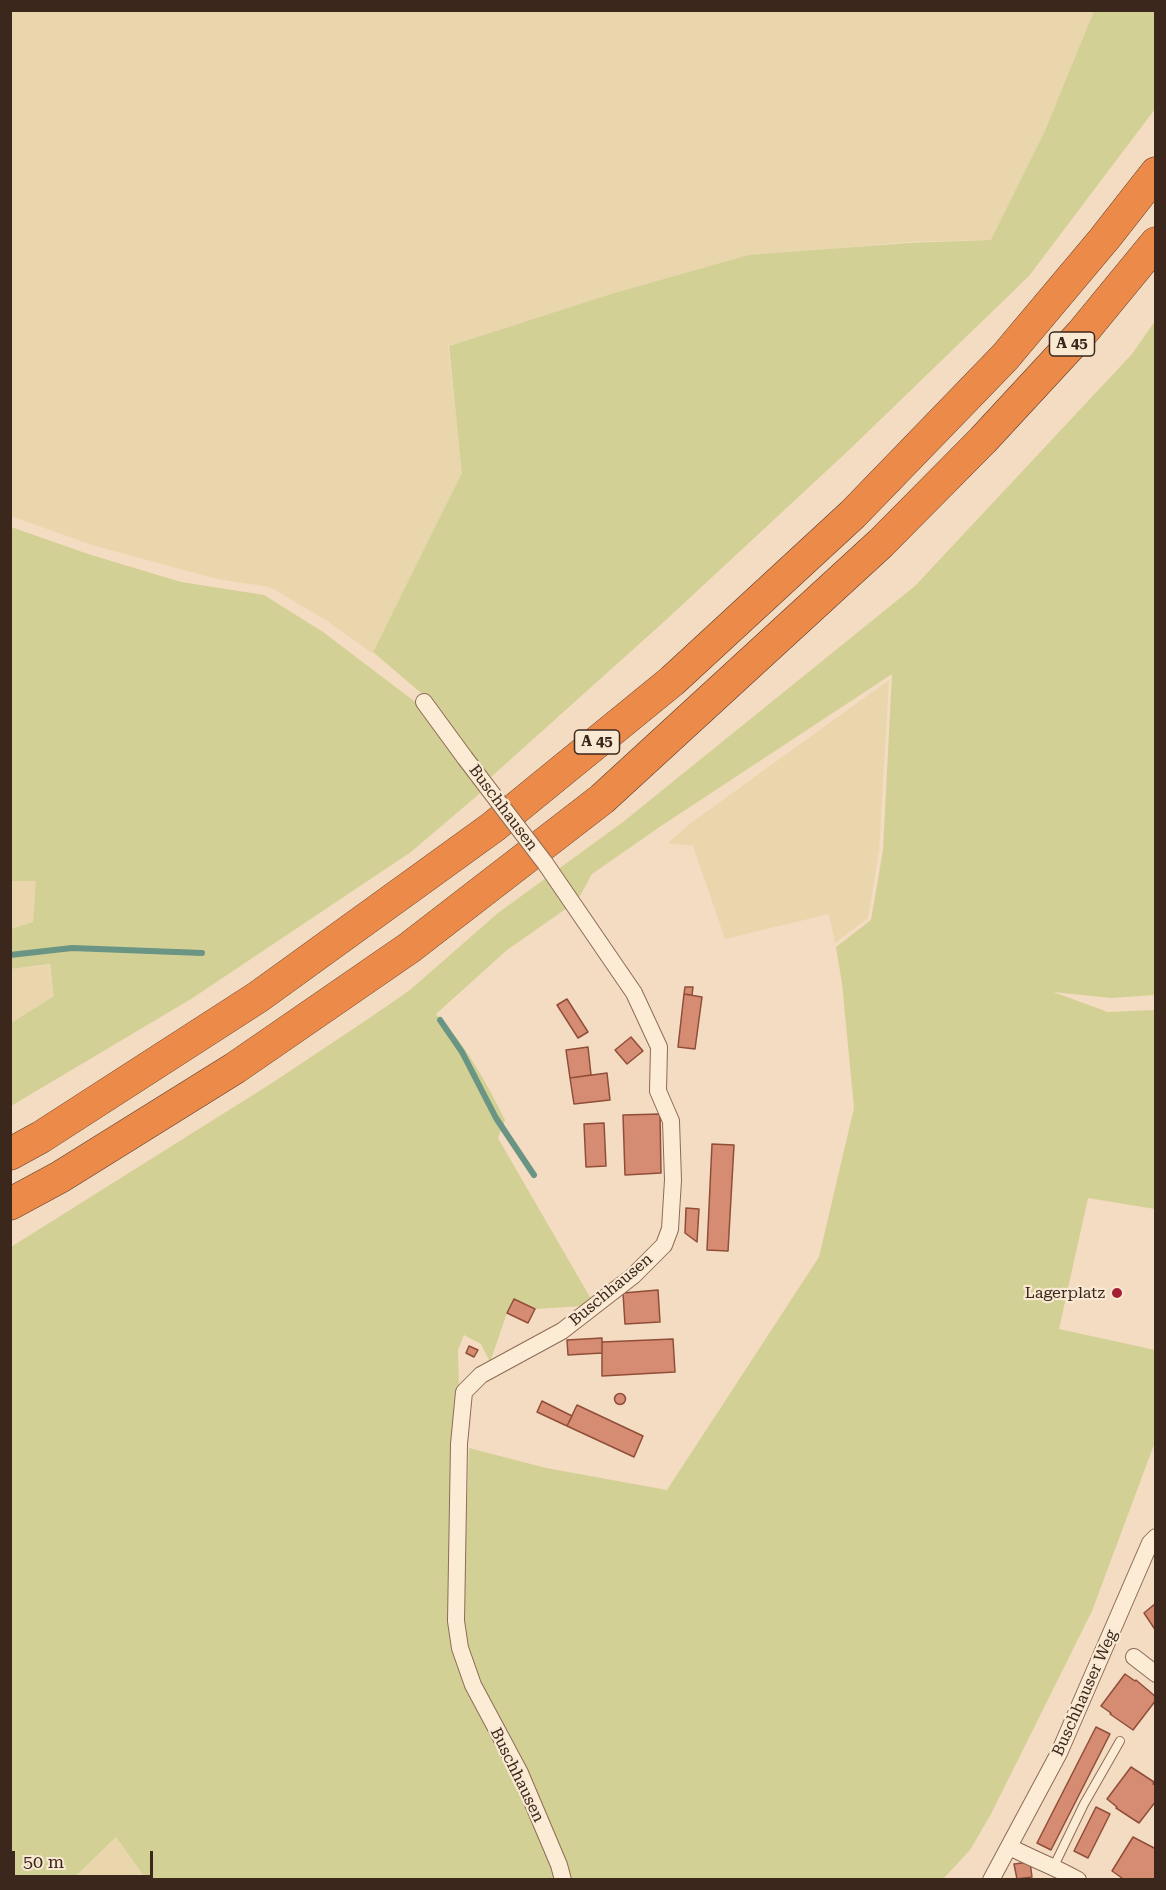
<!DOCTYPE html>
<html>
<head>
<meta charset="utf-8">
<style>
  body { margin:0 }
  #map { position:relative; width:1166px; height:1890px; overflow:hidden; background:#f3dcc1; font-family:"Roboto Serif",serif }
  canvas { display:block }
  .frame { position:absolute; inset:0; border:12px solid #3c271c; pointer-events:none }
  .scale { position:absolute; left:12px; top:1851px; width:141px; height:27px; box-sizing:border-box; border:3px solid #3c271c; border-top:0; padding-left:8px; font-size:18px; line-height:21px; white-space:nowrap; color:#3c271c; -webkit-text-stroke:4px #f9e8d2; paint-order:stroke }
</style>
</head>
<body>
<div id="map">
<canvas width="1166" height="1890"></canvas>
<div class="frame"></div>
<div class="scale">50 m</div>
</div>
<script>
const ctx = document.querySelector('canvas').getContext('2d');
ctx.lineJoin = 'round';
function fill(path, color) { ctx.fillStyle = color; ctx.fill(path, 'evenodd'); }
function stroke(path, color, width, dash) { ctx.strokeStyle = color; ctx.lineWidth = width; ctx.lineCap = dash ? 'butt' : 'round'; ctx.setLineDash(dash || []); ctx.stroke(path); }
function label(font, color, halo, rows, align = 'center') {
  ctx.font = font + ' "Roboto Serif",serif'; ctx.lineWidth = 4.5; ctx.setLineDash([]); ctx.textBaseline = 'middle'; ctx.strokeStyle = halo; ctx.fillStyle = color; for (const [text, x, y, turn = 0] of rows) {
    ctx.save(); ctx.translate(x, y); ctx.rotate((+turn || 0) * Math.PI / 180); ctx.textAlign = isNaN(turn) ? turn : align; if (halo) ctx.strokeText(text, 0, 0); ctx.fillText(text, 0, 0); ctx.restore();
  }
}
const farmland = new Path2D(`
  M 11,11 L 1094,11 L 1047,130 L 992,240 L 906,242 L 746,257 L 611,294 L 448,346 L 463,474 L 372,653 L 327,621 L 270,587 L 217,579 L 92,545 L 11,516 Z
  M 889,680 L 879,851 L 868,918 L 835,943 L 829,914 L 725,939 L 693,846 L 668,843 L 688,825 Z
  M 37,880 L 33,922 L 11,929 L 10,881 Z
  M 49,965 L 55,995 L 11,1023 L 11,969 Z
  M 116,1837 L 146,1879 L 73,1880 Z`);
const green = new Path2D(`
  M 1094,11 L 1155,11 L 1155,109 L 1029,276 L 849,450 L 667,619 L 491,777 L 427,698 L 373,652 L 462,473 L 449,346 L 611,294 L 749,255 L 908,243 L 991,240 L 1045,131 Z
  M 1155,321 L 1155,995 L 1111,998 L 1053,992 L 1108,1012 L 1155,1010 L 1155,1209 L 1088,1198 L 1059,1329 L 1155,1350 L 1155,1442 L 1092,1611 L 991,1814 L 970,1850 L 943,1879 L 571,1879 L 567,1864 L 480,1683 L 466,1647 L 463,1618 L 469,1448 L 546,1468 L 667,1490 L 819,1257 L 854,1108 L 842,983 L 836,947 L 871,920 L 883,850 L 892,674 L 661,826 L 592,874 L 577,901 L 507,950 L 436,1014 C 466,1045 486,1082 505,1120 L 498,1138 L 591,1299 L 583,1306 L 535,1309 L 514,1299 L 507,1313 L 490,1362 L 481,1344 L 464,1335 L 458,1350 L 459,1390 L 454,1407 L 448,1619 L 553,1869 L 556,1879 L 146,1879 L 116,1837 L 73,1879 L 11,1880 L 11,1247 L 272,1083 L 371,1017 L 410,990 L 498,913 L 623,822 L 915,586 L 1132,354 Z
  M 11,527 L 88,554 L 181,582 L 264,595 L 323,632 L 418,704 L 485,789 L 411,852 L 191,999 L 11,1106 L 11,1023 L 54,996 L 50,964 L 11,969 L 11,929 L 33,922 L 36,881 L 11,881 Z`);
const stream = new Path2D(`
  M 10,955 L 72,948 L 202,953
  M 440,1020 L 462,1052 L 496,1118 L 534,1175`);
const building = new Path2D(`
  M 685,987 L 693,987 L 692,995 L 684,994 Z
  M 684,994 L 702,997 L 695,1049 L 678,1047 Z
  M 567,999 L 588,1032 L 578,1038 L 557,1005 Z
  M 631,1037 L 643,1051 L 627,1064 L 615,1050 Z
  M 588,1047 L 591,1075 L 570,1078 L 566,1050 Z
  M 607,1073 L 610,1100 L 574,1104 L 570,1078 Z
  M 660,1114 L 661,1173 L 625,1175 L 623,1115 Z
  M 604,1123 L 606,1166 L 586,1167 L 584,1124 Z
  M 712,1144 L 734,1145 L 728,1251 L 707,1250 Z
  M 686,1208 L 699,1209 L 697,1242 L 685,1233 Z
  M 658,1290 L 660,1322 L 625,1324 L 623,1293 Z
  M 514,1299 L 535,1309 L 528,1323 L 507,1313 Z
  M 602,1338 L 602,1353 L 568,1355 L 567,1340 Z
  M 673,1339 L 675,1372 L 602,1376 L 602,1342 Z
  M 469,1346 L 478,1350 L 474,1357 L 466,1353 Z
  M614.5 1399a5.5 5.5 0 1 1 11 0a5.5 5.5 0 1 1-11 0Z
  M 542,1401 L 572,1416 L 567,1426 L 537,1412 Z
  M 577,1405 L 643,1436 L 634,1457 L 567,1426 Z
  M 1156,1603 L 1156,1631 L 1144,1613 Z
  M 1125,1674 L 1135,1681 L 1136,1680 L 1156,1697 L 1156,1700 L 1133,1730 L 1110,1714 L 1111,1713 L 1101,1706 Z
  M 1096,1727 L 1110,1734 L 1051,1850 L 1037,1843 Z
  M 1131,1767 L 1154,1782 L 1153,1784 L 1156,1786 L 1156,1801 L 1139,1823 L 1116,1808 L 1117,1807 L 1107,1799 Z
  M 1096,1807 L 1110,1814 L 1088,1858 L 1074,1851 Z
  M 1133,1837 L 1156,1849 L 1156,1877 L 1154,1880 L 1122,1880 L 1122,1878 L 1112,1871 Z
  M 1030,1862 L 1032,1877 L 1017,1879 L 1014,1864 Z`);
const lane = new Path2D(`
  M 1054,1866 L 1084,1804 L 1120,1741`);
const street = new Path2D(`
  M 424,702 L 465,758
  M 545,863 L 634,993 L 659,1047 L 658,1091 L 671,1121 L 673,1180 L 670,1229 L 664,1245 L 633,1276 L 562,1331 L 481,1375 L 464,1392 L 459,1444 L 456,1621 L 460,1648 L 473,1685 L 520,1773 L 559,1865 L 563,1880
  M 1134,1657 L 1156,1674
  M 1010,1847 C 1032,1859 1056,1867 1078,1880
  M 991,1880 L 1059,1753 L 1150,1543 L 1156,1537`);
const highway = new Path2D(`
  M 10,1154 L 41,1137 L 258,997 L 493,827 L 672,681 L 853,514 L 1005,357 L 1105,238 L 1156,173
  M 10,1204 L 60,1177 L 235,1068 L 409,948 L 602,799 L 881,543 L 983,440 L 1082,333 L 1156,243`);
const streetBridge = new Path2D(`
  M 465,758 L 545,863`);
const markers = [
  [1117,1293,6,"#a42035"]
];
const shields = [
  [1072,344,45],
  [597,742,45]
];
const shieldNames = [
  ["A 45",1072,344],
  ["A 45",597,742]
];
const streetNames = [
  ["Buschhausen",503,808,53],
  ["Buschhausen",611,1290,-40],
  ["Buschhauser Weg",1085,1693,-66],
  ["Buschhausen",517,1775,64]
];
const poiNames = [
  ["Lagerplatz",1105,1293]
];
fill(farmland, '#e9d6ad');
fill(green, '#d2d094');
stroke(stream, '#6a9483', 6);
fill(building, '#d58c73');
stroke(building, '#904e39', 1.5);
stroke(lane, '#8e6b56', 10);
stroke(street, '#8e6b56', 18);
stroke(highway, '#5c3a2b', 33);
stroke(lane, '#fcebd5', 8);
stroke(street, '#fcebd5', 16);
stroke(highway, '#eb8a49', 32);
stroke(streetBridge, '#8e6b56', 18, []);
stroke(streetBridge, '#fcebd5', 16);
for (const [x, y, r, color] of markers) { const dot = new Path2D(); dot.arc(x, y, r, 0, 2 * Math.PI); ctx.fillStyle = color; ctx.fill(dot); stroke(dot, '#f9e8d2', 2); }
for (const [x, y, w] of shields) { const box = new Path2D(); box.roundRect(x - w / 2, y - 12, w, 24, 4.5); ctx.fillStyle = '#f9e8d2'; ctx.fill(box); stroke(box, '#3c271c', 1.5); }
label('bold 15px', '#3c271c', null, shieldNames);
label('16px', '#3c271c', '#f9e8d2', streetNames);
label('16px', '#3c271c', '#f9e8d2', poiNames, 'right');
</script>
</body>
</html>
